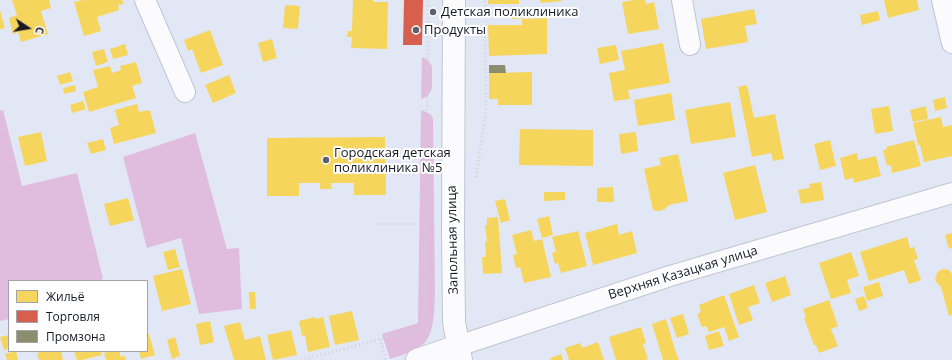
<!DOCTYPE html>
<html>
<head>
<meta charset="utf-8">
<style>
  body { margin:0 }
  #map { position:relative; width:952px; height:360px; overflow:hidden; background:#e2e7f6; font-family:"Open Sans",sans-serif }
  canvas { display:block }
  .legend { position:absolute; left:8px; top:280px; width:140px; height:72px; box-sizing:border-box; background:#fff; border:1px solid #a2a3a8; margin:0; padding:5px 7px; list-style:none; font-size:12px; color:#161925 }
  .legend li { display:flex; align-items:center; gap:8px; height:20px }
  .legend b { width:20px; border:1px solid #a2a3a8 }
  .north { position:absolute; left:8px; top:8px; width:40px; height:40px; -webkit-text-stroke:3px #fff; paint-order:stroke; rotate:102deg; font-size:11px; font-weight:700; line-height:16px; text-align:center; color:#161925 }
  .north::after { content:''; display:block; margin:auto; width:14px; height:18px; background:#161925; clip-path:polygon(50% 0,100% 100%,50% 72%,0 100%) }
</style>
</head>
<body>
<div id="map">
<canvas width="952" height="360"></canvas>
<ul class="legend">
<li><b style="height:11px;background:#f6d55c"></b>Жильё</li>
<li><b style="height:11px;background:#d6604d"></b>Торговля</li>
<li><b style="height:11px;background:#8c8c6e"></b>Промзона</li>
</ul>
<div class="north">С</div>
</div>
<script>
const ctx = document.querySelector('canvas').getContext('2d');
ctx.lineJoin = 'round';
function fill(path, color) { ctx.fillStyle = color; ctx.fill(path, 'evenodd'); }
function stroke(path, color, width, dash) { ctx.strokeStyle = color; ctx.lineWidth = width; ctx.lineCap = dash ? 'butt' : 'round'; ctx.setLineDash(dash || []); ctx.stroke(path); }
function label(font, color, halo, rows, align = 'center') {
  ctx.font = font + ' "Open Sans",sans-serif'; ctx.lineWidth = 4; ctx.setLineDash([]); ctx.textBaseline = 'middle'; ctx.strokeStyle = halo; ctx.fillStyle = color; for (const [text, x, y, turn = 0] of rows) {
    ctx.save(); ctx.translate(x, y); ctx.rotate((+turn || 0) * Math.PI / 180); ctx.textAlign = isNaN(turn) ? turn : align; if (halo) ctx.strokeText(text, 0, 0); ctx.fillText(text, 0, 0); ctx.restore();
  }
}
const green = new Path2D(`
  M 422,57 L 428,60 L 432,66 L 432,88 L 428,96 L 421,99 Z
  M 3,110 L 22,186 L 77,173 L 103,279 L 97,281 L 9,281 L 9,319 L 0,321 L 0,111 Z
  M 421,110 C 427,112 430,113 433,118 L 435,293 C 434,307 435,329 426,341 C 418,351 401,355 390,359 L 382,334 L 418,323 Z
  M 195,133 L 227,249 L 239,248 L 242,309 L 199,314 L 181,238 L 147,248 L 123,157 Z`);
const homes = new Path2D(`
  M 12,0 L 49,0 L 51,8 L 41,11 L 48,34 L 21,42 L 18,32 L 13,34 L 9,18 L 17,15 Z
  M 83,0 L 122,0 L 124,4 L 118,5 L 119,10 L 97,17 L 101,31 L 84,36 L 74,2 Z
  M 353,0 L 373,0 L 373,2 L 388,2 L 387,49 L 351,48 L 352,37 L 347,37 L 348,31 L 352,31 Z
  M 488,0 L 519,0 L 519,4 L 488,4 Z
  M 540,0 L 562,0 L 562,1 L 541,3 Z
  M 634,0 L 645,0 L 646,4 L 654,2 L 659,29 L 628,34 L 622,2 Z
  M 884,0 L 917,0 L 919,10 L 888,18 Z
  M 285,5 L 300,6 L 298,29 L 283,28 Z
  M 529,7 L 530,18 L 511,19 L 510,8 Z
  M 754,9 L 757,24 L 745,26 L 748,42 L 706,49 L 701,19 Z
  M 0,10 L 5,28 L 0,29 Z
  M 878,11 L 880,20 L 862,25 L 860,15 Z
  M 547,18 L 547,54 L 489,56 L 488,25 L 522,25 L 522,19 Z
  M 210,30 L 223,65 L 201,73 L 192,49 L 188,51 L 184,40 Z
  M 272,39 L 277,58 L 263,62 L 258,43 Z
  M 663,43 L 670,83 L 628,90 L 630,99 L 614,101 L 609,73 L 625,70 L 621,51 Z
  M 125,44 L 128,55 L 113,59 L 110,49 Z
  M 616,45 L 619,60 L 600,64 L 597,48 Z
  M 104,49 L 108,62 L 96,66 L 92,52 Z
  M 136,62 L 142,83 L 132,86 L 136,98 L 89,112 L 83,92 L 98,87 L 93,70 L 110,66 L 112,73 L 121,70 L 120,66 Z
  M 70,72 L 73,81 L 60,85 L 57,76 Z
  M 532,72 L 532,105 L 498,105 L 498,99 L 489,99 L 489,73 Z
  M 229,75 L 236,93 L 213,103 L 205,85 Z
  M 75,85 L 76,91 L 64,94 L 63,88 Z
  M 747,85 L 754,118 L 775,114 L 784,159 L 773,161 L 771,153 L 752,157 L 738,87 Z
  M 671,93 L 675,120 L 638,126 L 634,100 Z
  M 945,97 L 947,108 L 935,111 L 933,100 Z
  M 83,101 L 86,109 L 72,113 L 70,105 Z
  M 730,102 L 736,137 L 691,144 L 685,110 Z
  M 137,104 L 139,112 L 150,110 L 156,133 L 114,144 L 110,128 L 119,125 L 115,110 Z
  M 889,106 L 893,131 L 875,134 L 871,109 Z
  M 926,106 L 928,119 L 913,122 L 910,110 Z
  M 941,117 L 943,127 L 952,125 L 952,156 L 924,162 L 920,145 L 918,145 L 913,123 Z
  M 520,129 L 593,130 L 593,166 L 519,165 Z
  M 41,132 L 47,161 L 25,166 L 18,137 Z
  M 636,132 L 638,151 L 621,154 L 619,134 Z
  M 385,137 L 386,195 L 354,195 L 354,183 L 331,183 L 332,189 L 320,189 L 320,183 L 299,183 L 299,196 L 267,196 L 267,138 Z
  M 103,139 L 106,150 L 91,154 L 87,143 Z
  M 830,140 L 836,166 L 820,170 L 814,144 Z
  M 914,140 L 921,166 L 892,173 L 891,165 L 887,166 L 883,150 L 887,149 L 886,147 Z
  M 857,153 L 858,160 L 876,156 L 881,176 L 854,183 L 853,178 L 845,180 L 840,158 Z
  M 678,154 L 688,201 L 669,205 L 665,209 L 659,211 L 653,210 L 644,169 L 661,165 L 659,158 Z
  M 755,165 L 767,212 L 735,220 L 723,173 Z
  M 821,182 L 824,200 L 801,204 L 798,190 L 810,188 L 809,184 Z
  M 613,187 L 614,202 L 597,202 L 597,188 Z
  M 544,192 L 565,192 L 565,200 L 544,201 Z
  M 128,198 L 134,220 L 110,226 L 104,204 Z
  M 505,199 L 510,220 L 501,223 L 495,201 Z
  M 549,216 L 553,235 L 542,238 L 537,219 Z
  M 498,217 L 502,273 L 483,274 L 482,257 L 486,257 L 485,242 L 487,241 L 485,225 L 487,225 L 487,218 Z
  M 617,224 L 619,235 L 632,231 L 637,253 L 593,265 L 585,233 Z
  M 531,230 L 534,241 L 542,239 L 551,277 L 524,283 L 520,267 L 516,268 L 513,255 L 517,254 L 512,235 Z
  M 578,231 L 587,266 L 561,273 L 558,263 L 555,264 L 552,253 L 556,252 L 552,237 Z
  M 952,233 L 952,248 L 949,249 L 945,235 Z
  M 907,237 L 910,248 L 914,247 L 918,259 L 914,260 L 921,280 L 909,284 L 904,270 L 869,281 L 860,252 Z
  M 175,249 L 180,267 L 168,270 L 163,252 Z
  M 851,252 L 859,276 L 847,280 L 851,293 L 831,299 L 819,263 Z
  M 182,269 L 191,304 L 162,311 L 153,276 Z
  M 944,269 L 949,270 L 952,274 L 952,315 L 949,316 L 941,287 L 937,283 L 935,280 L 937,273 L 940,270 Z
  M 785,276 L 791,295 L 772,302 L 765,283 Z
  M 879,282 L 883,296 L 867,301 L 863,287 Z
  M 754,285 L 760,303 L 748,307 L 753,320 L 739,325 L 729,294 Z
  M 249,292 L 255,292 L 256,309 L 250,309 Z
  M 724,295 L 739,337 L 729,341 L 724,327 L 709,332 L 706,326 L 702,327 L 697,314 L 701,312 L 699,305 Z
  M 864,296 L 868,308 L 859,311 L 855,299 Z
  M 829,300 L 838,326 L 831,329 L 838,346 L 819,353 L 816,345 L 814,345 L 804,318 L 806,318 L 803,309 Z
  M 352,311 L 359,340 L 335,345 L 329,316 Z
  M 683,314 L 689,334 L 677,338 L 670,318 Z
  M 315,317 L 316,319 L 323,317 L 330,347 L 308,352 L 305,335 L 302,336 L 299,321 Z
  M 666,319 L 675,350 L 679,360 L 663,360 L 652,324 Z
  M 210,321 L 214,342 L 200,345 L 196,324 Z
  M 240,322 L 245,340 L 260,336 L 266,360 L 234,360 L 224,326 Z
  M 641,327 L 646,343 L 643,344 L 648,359 L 645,360 L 616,360 L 609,337 Z
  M 291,330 L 297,355 L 273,360 L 267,335 Z
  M 719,331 L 724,346 L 709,350 L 705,336 Z
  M 147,334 L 149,334 L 155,355 L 141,359 L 139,351 L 147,351 Z
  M 9,335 L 9,348 L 4,350 L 0,337 Z
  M 175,337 L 180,356 L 172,359 L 167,340 Z
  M 598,342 L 604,360 L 569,360 L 565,348 L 580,343 L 582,348 Z
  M 16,351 L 18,360 L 7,360 L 5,354 Z
  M 46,351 L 61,351 L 63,360 L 39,360 L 37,353 Z
  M 74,351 L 101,351 L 102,355 L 82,360 L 77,360 Z
  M 112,351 L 119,351 L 121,357 L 125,356 L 126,360 L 106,360 L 104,353 Z
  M 561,354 L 563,360 L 551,360 L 550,358 Z`);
const shops = new Path2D(`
  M 404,0 L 423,0 L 422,45 L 403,45 Z`);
const industry = new Path2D(`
  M 489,65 L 505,65 L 506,73 L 489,73 Z`);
const path = new Path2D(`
  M 476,177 L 486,110 L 485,0
  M 379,224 L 426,224
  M 428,334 L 425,311 L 428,0
  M 380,339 L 386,360
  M 301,360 L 426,327`);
const street = new Path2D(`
  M 145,0 L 185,92
  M 682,0 L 690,45
  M 942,0 L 952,43
  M 458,346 L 670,276 L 952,193`);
const secondary = new Path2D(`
  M 454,0 L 453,234 L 454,322 L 461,360
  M 417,360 L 458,346`);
const markers = [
  [433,12,4,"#5d616e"],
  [416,30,4,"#5d616e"],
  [326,160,4,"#5d616e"]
];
const poiNames = [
  ["Детская поликлиника",441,12],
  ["Продукты",424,30],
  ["Городская детская",334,153],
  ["поликлиника №5",334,168]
];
const streetNames = [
  ["Запольная улица",453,240,-91],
  ["Верхняя Казацкая улица",683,273,-17]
];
fill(green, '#e0bddf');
fill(homes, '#f6d55c');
fill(shops, '#d6604d');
fill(industry, '#8c8c6e');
stroke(street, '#c1c5d2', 22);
stroke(secondary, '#c1c5d2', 24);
stroke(path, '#cfd1d6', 2.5, [1, 3]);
stroke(street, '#fbfbfe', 20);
stroke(secondary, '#fbfbfe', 22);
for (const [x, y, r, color] of markers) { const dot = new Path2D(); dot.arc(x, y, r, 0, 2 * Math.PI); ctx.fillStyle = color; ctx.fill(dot); stroke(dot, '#fff', 1.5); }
label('13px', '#161925', '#fff', poiNames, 'left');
label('13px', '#161925', '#fff', streetNames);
</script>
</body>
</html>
